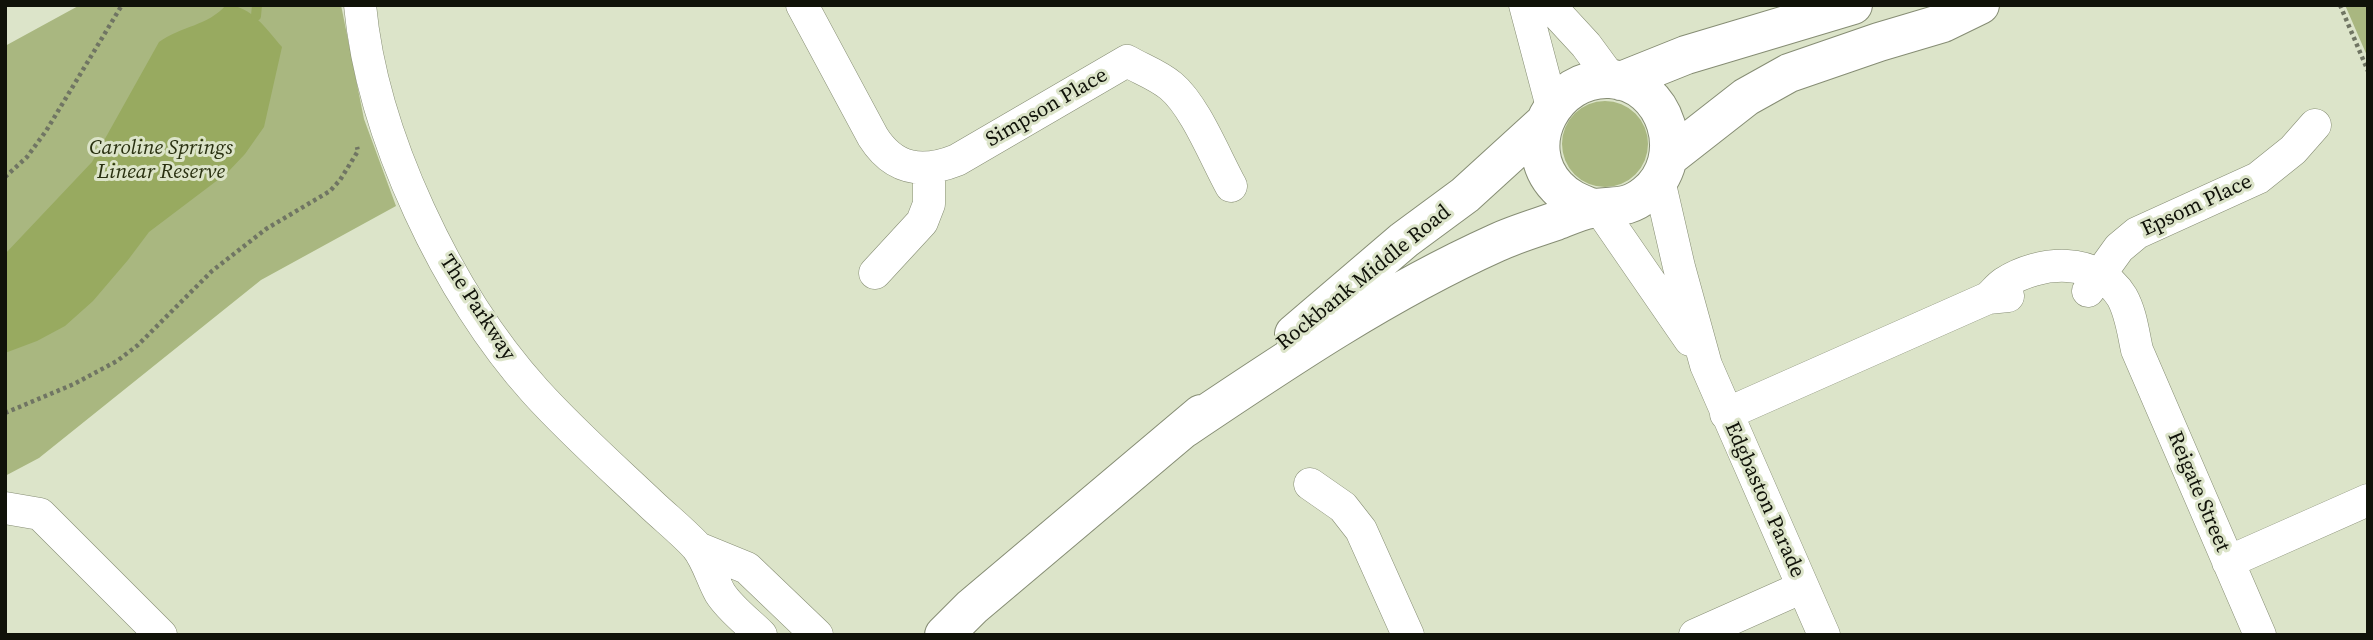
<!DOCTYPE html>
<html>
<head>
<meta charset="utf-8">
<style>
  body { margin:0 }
  #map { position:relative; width:2373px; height:640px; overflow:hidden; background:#dce4c9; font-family:"Source Serif 4",serif }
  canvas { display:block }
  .frame { position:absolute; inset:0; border:7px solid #101209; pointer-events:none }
</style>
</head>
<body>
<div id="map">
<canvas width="2373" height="640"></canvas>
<div class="frame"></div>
</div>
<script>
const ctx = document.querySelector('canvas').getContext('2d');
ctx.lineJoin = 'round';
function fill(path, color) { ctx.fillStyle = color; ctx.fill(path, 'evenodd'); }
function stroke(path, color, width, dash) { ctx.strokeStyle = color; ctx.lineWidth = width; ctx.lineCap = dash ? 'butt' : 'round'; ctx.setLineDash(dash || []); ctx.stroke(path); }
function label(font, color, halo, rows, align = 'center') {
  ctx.font = font + ' "Source Serif 4",serif'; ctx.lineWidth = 6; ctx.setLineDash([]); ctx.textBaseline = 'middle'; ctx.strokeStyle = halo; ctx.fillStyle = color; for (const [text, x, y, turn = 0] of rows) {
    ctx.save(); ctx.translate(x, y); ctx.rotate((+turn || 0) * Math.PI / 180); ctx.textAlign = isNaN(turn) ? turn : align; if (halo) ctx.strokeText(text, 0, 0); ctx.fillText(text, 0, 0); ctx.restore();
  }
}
const green = new Path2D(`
  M 80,5 L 341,5 L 364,119 L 396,206 L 261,280 L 39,458 L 5,476 L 5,46 Z
  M 2345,5 L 2368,5 L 2368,58 Z
  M1562 144a43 43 0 1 1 86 0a43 43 0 1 1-86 0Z`);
const water = new Path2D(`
  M 226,5 C 251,5 267,30 282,47 L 264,127 L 245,154 L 227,173 L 149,232 L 128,260 L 93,301 L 65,326 L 37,341 L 5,353 L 5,254 L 92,162 L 159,42 C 181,26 208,26 226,5 Z`);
const stream = new Path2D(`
  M 256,16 L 257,5`);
const path = new Path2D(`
  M 2340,5 L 2368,71
  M 5,177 L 27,157 L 46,131 L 122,5
  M 5,413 L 74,384 L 117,361 L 138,345 L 212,271 L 266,229 L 330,191 L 340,180 L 358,151 L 357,147`);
const minor = new Path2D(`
  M 360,5 C 372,135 448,295 535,391 C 572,432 614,469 653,506 C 667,519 683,532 696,546 C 707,559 712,579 720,593 C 730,609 748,622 761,635
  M 802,5 L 873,137 C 894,170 922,174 957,160 L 1127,61 C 1141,69 1158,75 1171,86 C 1195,106 1215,157 1231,186
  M 1525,5 L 1552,107
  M 1549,5 L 1586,45 L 1611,79
  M 1659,180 L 1679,267 L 1706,365 L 1824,635
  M 1599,208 L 1690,340
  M 875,273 L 922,222 L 929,204 L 929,168
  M 2088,291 L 2119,248 L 2137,233 L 2258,178 L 2293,150 L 2315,125
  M 1988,298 C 1993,294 1998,287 2004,283 C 2040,260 2097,256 2122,297 C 2131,313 2133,332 2137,350 L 2260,635
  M 1726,414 L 1988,298 L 2008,296
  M 1310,484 L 1343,507 L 1361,530 L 1408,635
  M 5,508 L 40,514 L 161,635
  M 698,548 L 747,568 L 817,635
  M 2228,562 L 2368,500
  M 1695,635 L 1803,587`);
const tertiary = new Path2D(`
  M 1621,81 L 1686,55 L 1853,5
  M 1668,158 L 1746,97 L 1789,73 L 1879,42 L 1943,23 L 1980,5
  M 1294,334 L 1404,240 L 1465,195 L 1544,123
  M 1182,430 C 1283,362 1385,293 1496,243 C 1515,234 1536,228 1556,221 C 1567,217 1579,211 1591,209 C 1613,204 1625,211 1646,194 C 1690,159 1667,82 1610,79 C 1555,76 1517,145 1557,187 C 1567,198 1579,203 1593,208
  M 944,635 L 972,607 L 1201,414`);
const streetNames = [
  ["Simpson Place",1047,108,-30],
  ["Epsom Place",2197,206,-25],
  ["Rockbank Middle Road",1364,278,-39],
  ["The Parkway",477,308,57],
  ["Reigate Street",2198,492,67],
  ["Edgbaston Parade",1764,500,66]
];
const parkNames = [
  ["Caroline Springs",161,149],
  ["Linear Reserve",161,173]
];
fill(green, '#a9b780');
fill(water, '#98aa60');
stroke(stream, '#98aa60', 10);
stroke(minor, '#868d74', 33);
stroke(tertiary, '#868d74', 40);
stroke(path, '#707563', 4.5, [3.5, 3.5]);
stroke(minor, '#fff', 32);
stroke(tertiary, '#fff', 38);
label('21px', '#101209', '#dce4c9', streetNames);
label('italic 21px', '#293010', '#dce4c9', parkNames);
</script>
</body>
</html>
